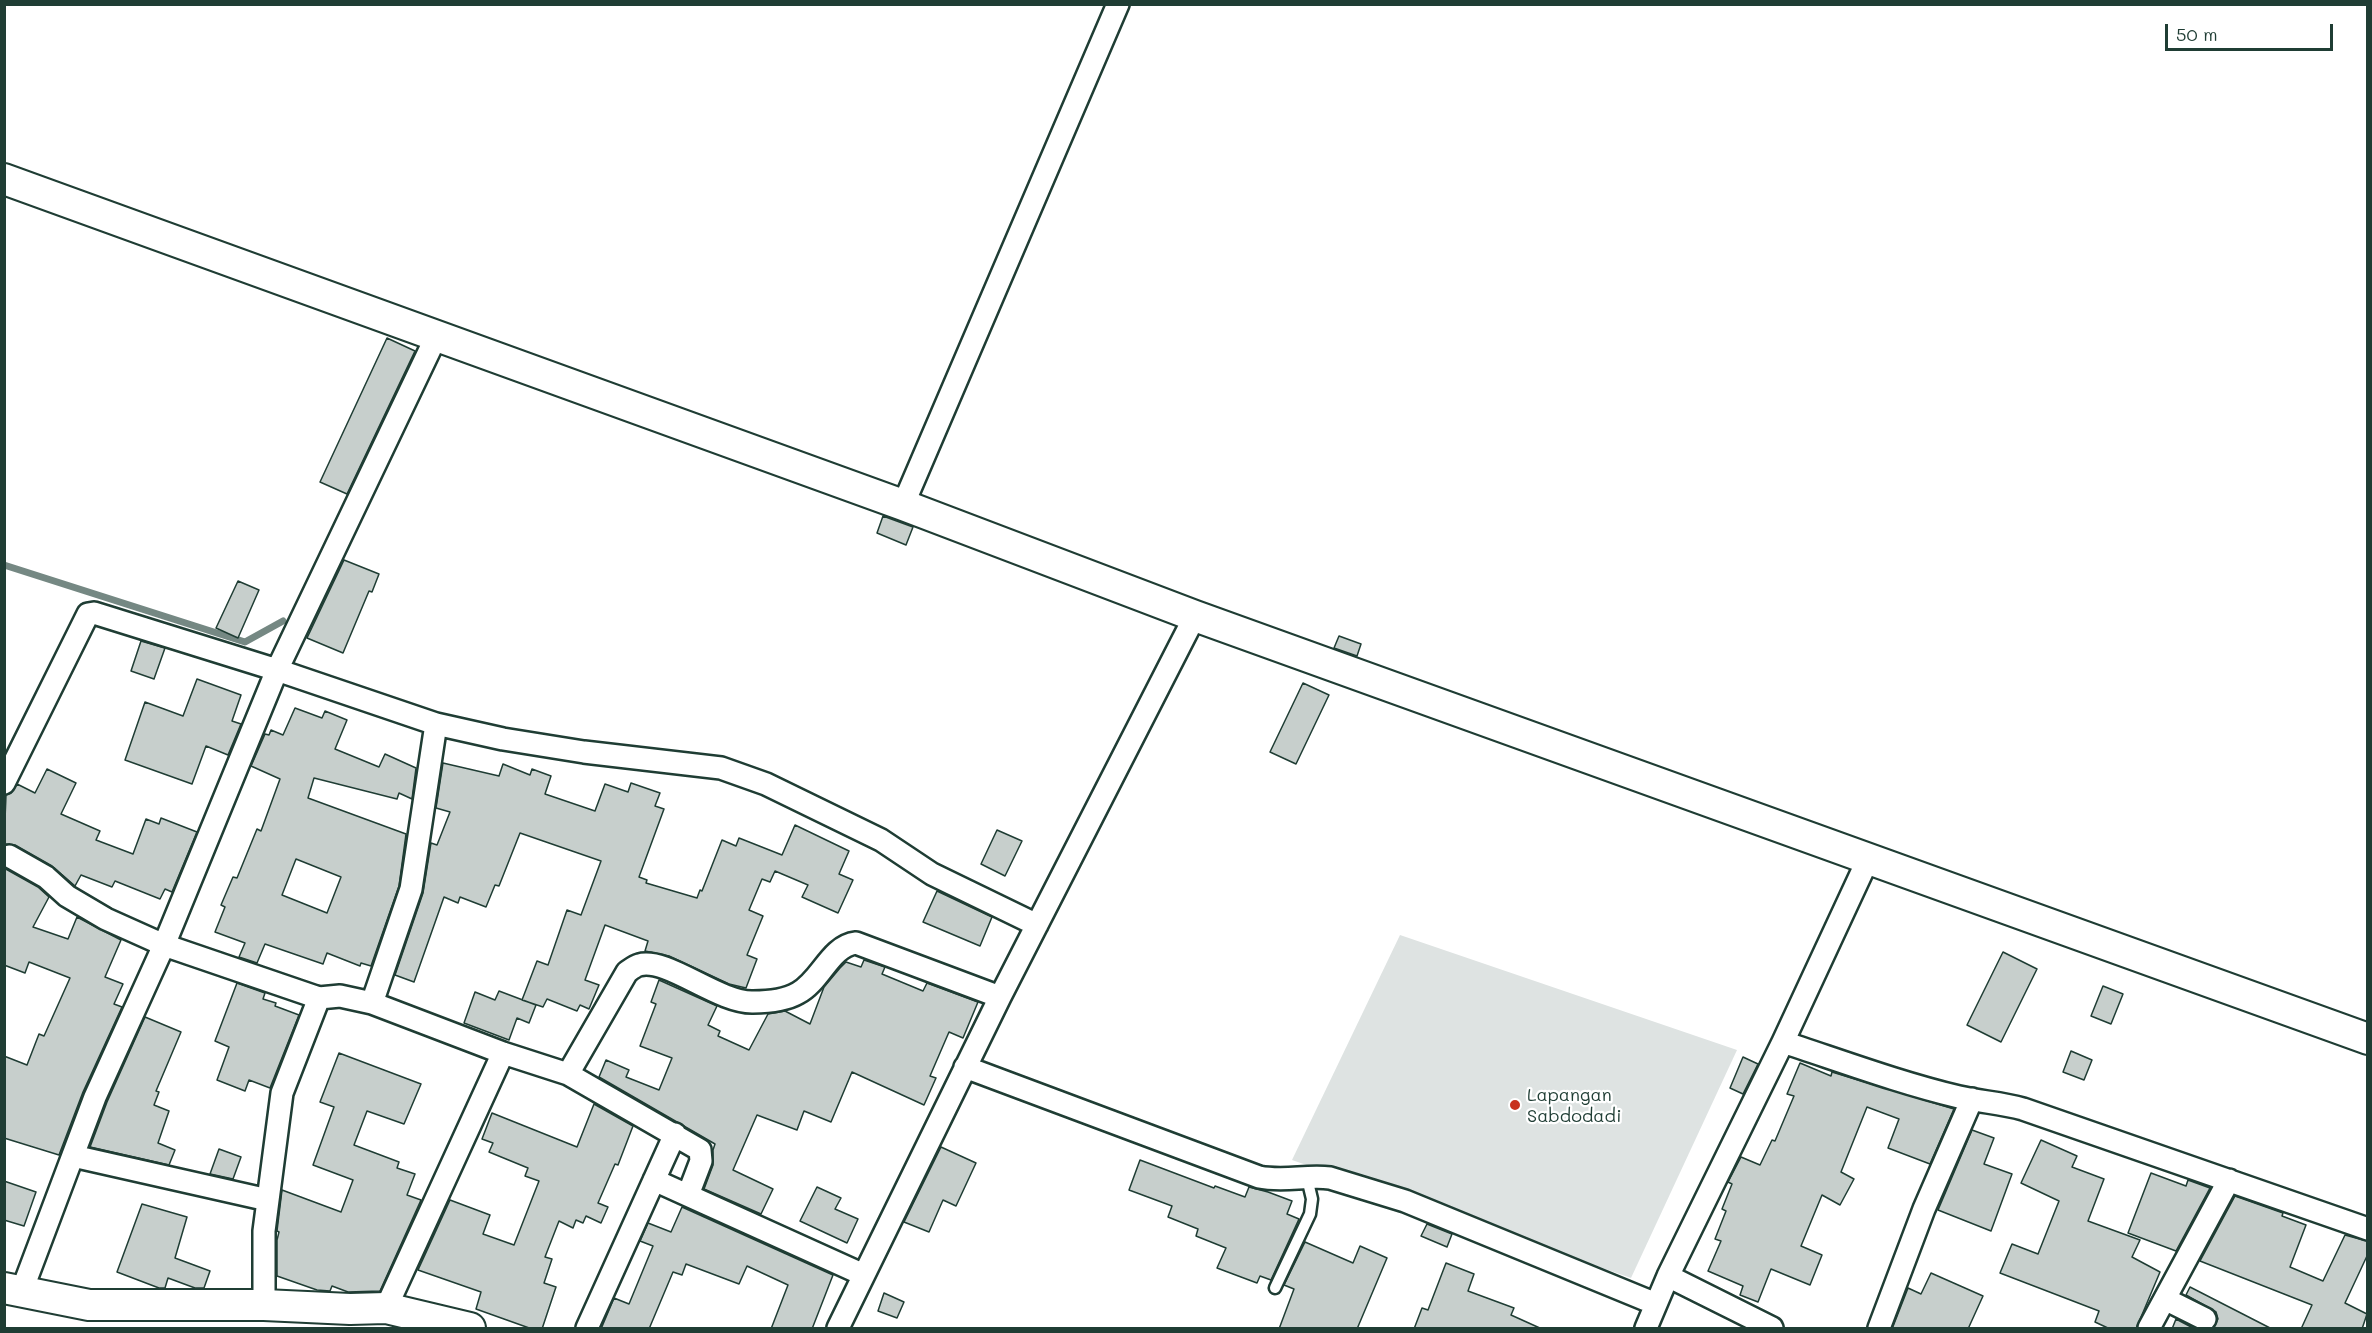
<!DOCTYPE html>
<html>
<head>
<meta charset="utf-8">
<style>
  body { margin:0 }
  #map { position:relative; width:2372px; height:1333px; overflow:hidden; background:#fff; font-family:Mali,sans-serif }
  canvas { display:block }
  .frame { position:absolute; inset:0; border:6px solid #1f3d34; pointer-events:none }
  .scale { position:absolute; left:2165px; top:24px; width:168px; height:27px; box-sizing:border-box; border:3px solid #1f3d34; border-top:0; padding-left:8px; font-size:18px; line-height:21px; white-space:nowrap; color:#1f3d34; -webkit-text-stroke:4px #fff; paint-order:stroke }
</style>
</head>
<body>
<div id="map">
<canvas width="2372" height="1333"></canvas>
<div class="frame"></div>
<div class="scale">50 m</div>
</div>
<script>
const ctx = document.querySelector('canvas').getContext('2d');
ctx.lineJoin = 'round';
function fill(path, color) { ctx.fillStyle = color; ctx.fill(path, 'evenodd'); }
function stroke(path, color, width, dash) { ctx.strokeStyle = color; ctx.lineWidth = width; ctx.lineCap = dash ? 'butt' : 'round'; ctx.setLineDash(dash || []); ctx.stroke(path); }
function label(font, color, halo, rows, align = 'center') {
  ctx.font = font + ' Mali,sans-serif'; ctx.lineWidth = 4.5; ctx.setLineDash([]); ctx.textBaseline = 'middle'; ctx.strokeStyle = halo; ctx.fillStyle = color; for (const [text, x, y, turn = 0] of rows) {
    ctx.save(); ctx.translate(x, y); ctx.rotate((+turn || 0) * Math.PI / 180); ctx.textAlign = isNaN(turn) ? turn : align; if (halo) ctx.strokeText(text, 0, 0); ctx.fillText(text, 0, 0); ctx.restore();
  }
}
const green = new Path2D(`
  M 1400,935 L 1737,1050 L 1631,1278 L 1292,1160 Z`);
const stream = new Path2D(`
  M 4,565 L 245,642 L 283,621`);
const building = new Path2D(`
  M 387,338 L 415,351 L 347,494 L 320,482 Z
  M 883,516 L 913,527 L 906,545 L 877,533 Z
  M 344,560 L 379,574 L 372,592 L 369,591 L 343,653 L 307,638 Z
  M 238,581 L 259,590 L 238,638 L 216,628 Z
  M 1339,636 L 1361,644 L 1357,656 L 1334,648 Z
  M 141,641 L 165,648 L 154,679 L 131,671 Z
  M 197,679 L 241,695 L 232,721 L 241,724 L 228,755 L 206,746 L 192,784 L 125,760 L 145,702 L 183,716 Z
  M 1303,683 L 1329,695 L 1296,764 L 1270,752 Z
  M 295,708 L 322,718 L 325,711 L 347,720 L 335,749 L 379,767 L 385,754 L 416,768 L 412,799 L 399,793 L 397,799 L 314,778 L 308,798 L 406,834 L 399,886 L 371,966 L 361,963 L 360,966 L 327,953 L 323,964 L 265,944 L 257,963 L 239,957 L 245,943 L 215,932 L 225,907 L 221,905 L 233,877 L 237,878 L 257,829 L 261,831 L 280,779 L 251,766 L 265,734 L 269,735 L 271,730 L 283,735 ZM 296,859 L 341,877 L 327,913 L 282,895 Z
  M 443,763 L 499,776 L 503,764 L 530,775 L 532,769 L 551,776 L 545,794 L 595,811 L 605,784 L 628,792 L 631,783 L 660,793 L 655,806 L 664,809 L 639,877 L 647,880 L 646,883 L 697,898 L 700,890 L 702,891 L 722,840 L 736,846 L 739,838 L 782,855 L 795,825 L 849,851 L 839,874 L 853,880 L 838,913 L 802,897 L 808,885 L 775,871 L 770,882 L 762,879 L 749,910 L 763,916 L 747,955 L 757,959 L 746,988 L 729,984 L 669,956 L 645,951 L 648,941 L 605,925 L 585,980 L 599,985 L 589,1009 L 580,1005 L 577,1011 L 547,999 L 543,1007 L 522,1000 L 537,961 L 548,965 L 567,910 L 581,915 L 601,861 L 520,833 L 499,886 L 495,885 L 486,907 L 460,897 L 458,903 L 444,897 L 414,982 L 395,975 L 423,893 L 431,843 L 437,845 L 450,812 L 436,808 Z
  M 47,769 L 76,783 L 61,814 L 100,831 L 96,840 L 133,854 L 146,819 L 159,824 L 161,818 L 197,832 L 172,892 L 165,889 L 160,899 L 115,881 L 112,887 L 81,875 L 75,886 L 52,866 L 15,845 L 4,844 L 6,795 L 11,793 L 17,784 L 35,793 Z
  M 997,830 L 1022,841 L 1005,876 L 981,864 Z
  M 4,868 L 38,887 L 49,897 L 33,927 L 68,939 L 77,917 L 121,940 L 105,977 L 123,984 L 114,1004 L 122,1007 L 83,1092 L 59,1155 L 4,1138 L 4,1056 L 27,1065 L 39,1034 L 44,1036 L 70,978 L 29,962 L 25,973 L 4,965 Z
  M 937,891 L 992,917 L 980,946 L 923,922 Z
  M 2003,952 L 2037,969 L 2001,1042 L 1967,1025 Z
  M 864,960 L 885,967 L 882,974 L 923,991 L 927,983 L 978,1002 L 963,1038 L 949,1032 L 930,1076 L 936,1078 L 924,1105 L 852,1072 L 831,1122 L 804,1111 L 797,1130 L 757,1115 L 733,1170 L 773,1189 L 761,1214 L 704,1189 L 713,1165 L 713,1150 L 715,1144 L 599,1077 L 606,1060 L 629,1070 L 626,1077 L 659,1090 L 672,1058 L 640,1046 L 656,1004 L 651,1002 L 659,980 L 717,1006 L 708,1025 L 720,1031 L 718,1036 L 749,1050 L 768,1014 L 785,1011 L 810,1024 L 824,987 L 840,968 L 846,962 L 861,967 Z
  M 237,983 L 265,993 L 263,999 L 276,1003 L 275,1006 L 299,1015 L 270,1088 L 249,1080 L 245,1091 L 217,1080 L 229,1047 L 215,1041 Z
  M 2103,986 L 2123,994 L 2111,1024 L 2091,1016 Z
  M 499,991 L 536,1005 L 529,1023 L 517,1018 L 509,1040 L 464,1023 L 475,992 L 495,1000 Z
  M 145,1017 L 181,1032 L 156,1091 L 159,1092 L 154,1105 L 169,1111 L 158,1143 L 175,1150 L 169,1165 L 90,1147 L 107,1102 Z
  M 2071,1051 L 2092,1060 L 2084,1080 L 2063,1072 Z
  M 339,1053 L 421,1084 L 404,1124 L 367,1111 L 354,1145 L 399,1162 L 397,1168 L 415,1174 L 407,1195 L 421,1200 L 380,1291 L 348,1292 L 332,1286 L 330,1291 L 317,1290 L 277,1276 L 277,1240 L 279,1232 L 277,1231 L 282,1190 L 341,1212 L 353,1180 L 313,1165 L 334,1107 L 320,1102 Z
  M 1743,1057 L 1758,1064 L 1743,1094 L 1730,1088 Z
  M 1800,1063 L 1831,1076 L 1832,1072 L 1954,1109 L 1930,1164 L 1888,1148 L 1899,1119 L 1867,1107 L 1841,1172 L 1854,1179 L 1840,1205 L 1822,1195 L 1801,1246 L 1822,1255 L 1810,1285 L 1771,1269 L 1758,1302 L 1740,1295 L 1743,1286 L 1708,1271 L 1721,1241 L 1715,1239 L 1726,1211 L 1722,1209 L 1732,1184 L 1728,1182 L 1741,1157 L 1760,1165 L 1772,1140 L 1775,1141 L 1794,1096 L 1787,1094 Z
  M 594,1104 L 633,1126 L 618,1165 L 615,1164 L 598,1203 L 608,1207 L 601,1223 L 586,1216 L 583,1223 L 576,1220 L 573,1228 L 559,1221 L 545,1257 L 552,1259 L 544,1283 L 556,1287 L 542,1329 L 532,1329 L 476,1309 L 481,1292 L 418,1270 L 450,1200 L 490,1215 L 483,1234 L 514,1245 L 539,1181 L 525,1176 L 528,1168 L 489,1152 L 493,1143 L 482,1139 L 492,1113 L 577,1147 Z
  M 1972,1130 L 1994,1138 L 1984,1164 L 2012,1174 L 1991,1231 L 1938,1210 Z
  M 2041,1140 L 2077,1156 L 2072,1167 L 2104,1179 L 2088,1221 L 2140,1240 L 2132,1257 L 2160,1272 L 2136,1329 L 2110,1329 L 2095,1322 L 2099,1311 L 2000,1273 L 2012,1244 L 2038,1254 L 2059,1201 L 2021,1183 Z
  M 941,1147 L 976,1163 L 956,1206 L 943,1200 L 929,1232 L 904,1222 Z
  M 219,1149 L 241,1157 L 233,1179 L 210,1174 Z
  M 1140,1160 L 1214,1188 L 1215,1186 L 1245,1197 L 1249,1187 L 1268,1192 L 1292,1201 L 1287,1214 L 1299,1219 L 1271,1280 L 1260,1276 L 1257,1283 L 1217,1268 L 1226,1248 L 1196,1236 L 1198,1229 L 1168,1217 L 1172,1206 L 1129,1190 Z
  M 2151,1173 L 2186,1186 L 2188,1180 L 2210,1188 L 2176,1251 L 2128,1233 Z
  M 4,1181 L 36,1192 L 24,1226 L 4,1220 Z
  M 817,1187 L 841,1198 L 835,1209 L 858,1219 L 847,1243 L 800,1221 Z
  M 2235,1196 L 2283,1213 L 2282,1216 L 2306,1225 L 2290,1267 L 2323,1281 L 2345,1235 L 2367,1241 L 2367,1256 L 2345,1303 L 2367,1314 L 2362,1329 L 2301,1329 L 2312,1305 L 2200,1261 Z
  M 142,1204 L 187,1217 L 175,1258 L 210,1271 L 204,1288 L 195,1288 L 168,1278 L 165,1288 L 159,1288 L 117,1272 Z
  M 682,1207 L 833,1275 L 812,1329 L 771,1329 L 788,1285 L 747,1266 L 739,1284 L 686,1264 L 682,1275 L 673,1272 L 649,1329 L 601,1329 L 614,1298 L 629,1304 L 653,1246 L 640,1241 L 648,1223 L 671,1232 Z
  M 1427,1224 L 1452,1234 L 1447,1247 L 1421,1236 Z
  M 1305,1242 L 1353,1263 L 1360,1246 L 1387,1258 L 1357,1329 L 1279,1329 L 1294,1289 L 1284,1285 Z
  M 1446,1263 L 1474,1274 L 1468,1291 L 1514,1308 L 1511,1315 L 1542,1329 L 1414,1329 L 1422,1308 L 1428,1310 Z
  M 1931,1273 L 1983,1296 L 1968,1329 L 1892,1329 L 1908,1288 L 1921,1294 Z
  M 2190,1287 L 2272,1329 L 2213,1329 L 2218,1319 L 2216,1312 L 2186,1295 Z
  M 884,1293 L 904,1302 L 897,1318 L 878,1311 Z
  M 2176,1319 L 2195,1329 L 2172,1329 Z`);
const lane = new Path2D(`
  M 1275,1288 L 1310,1214 L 1312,1199 L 1307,1178`);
const street = new Path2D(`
  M 903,505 L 1118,4
  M 4,783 L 88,614 L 94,613 L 277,670 L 436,724 L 503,739 L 584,752 L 721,768 L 766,784 L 881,840 L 932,874 L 1037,925
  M 9,856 L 46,877 L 67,896 L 106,919 L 164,945 L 319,998 L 340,996 L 372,1003 L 503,1053 L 568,1074 L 700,1150 L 701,1161 L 688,1195
  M 372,1003 L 411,889 L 436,724
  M 1783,1042 C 1841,1061 1900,1083 1959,1097 C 1981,1102 2002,1103 2023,1109 L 2368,1229
  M 965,1067 L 1259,1177 C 1284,1182 1306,1175 1330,1178 L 1405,1201 L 1656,1304
  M 568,1074 L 627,972 C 630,970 635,966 639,965 C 667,957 718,1003 753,1002 C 766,1002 786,1000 798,993 C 821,981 830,946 856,943 L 1000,997
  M 73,1156 L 268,1200
  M 654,1180 L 864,1275
  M 1668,1276 L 1772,1328
  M 21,1293 L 95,1097 L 164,945 L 277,670 L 436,337
  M 2165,1299 L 2205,1319
  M 264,1305 L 264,1231 L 282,1093 L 319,998
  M 386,1308 L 503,1053
  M 587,1328 L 675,1134
  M 838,1328 L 1000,997 L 1195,616
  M 1646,1328 L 1668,1276 L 1783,1042 L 1869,857
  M 1879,1328 L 1924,1209 L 1972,1099
  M 2149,1328 L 2229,1180`);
const secondary = new Path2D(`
  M 4,179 L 903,505 L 1195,616 L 2368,1039
  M 4,1288 L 89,1305 L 264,1305 L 350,1309 L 386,1308 L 470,1328`);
const markers = [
  [1515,1105,6,"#c8321e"]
];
const poiNames = [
  ["Lapangan",1527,1095],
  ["Sabdodadi",1527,1116]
];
fill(green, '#dee3e2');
stroke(stream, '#758883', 7);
fill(building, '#c7cfcc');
stroke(building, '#1f3d34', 1.5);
stroke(lane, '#1f3d34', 15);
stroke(street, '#1f3d34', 26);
stroke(secondary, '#1f3d34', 34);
stroke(lane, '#fff', 10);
stroke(street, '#fff', 21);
stroke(secondary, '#fff', 30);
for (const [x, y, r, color] of markers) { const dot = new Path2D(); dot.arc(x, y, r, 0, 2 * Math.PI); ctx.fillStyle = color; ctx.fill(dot); stroke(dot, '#fff', 2); }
label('18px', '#1f3d34', '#fff', poiNames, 'left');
</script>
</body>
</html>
